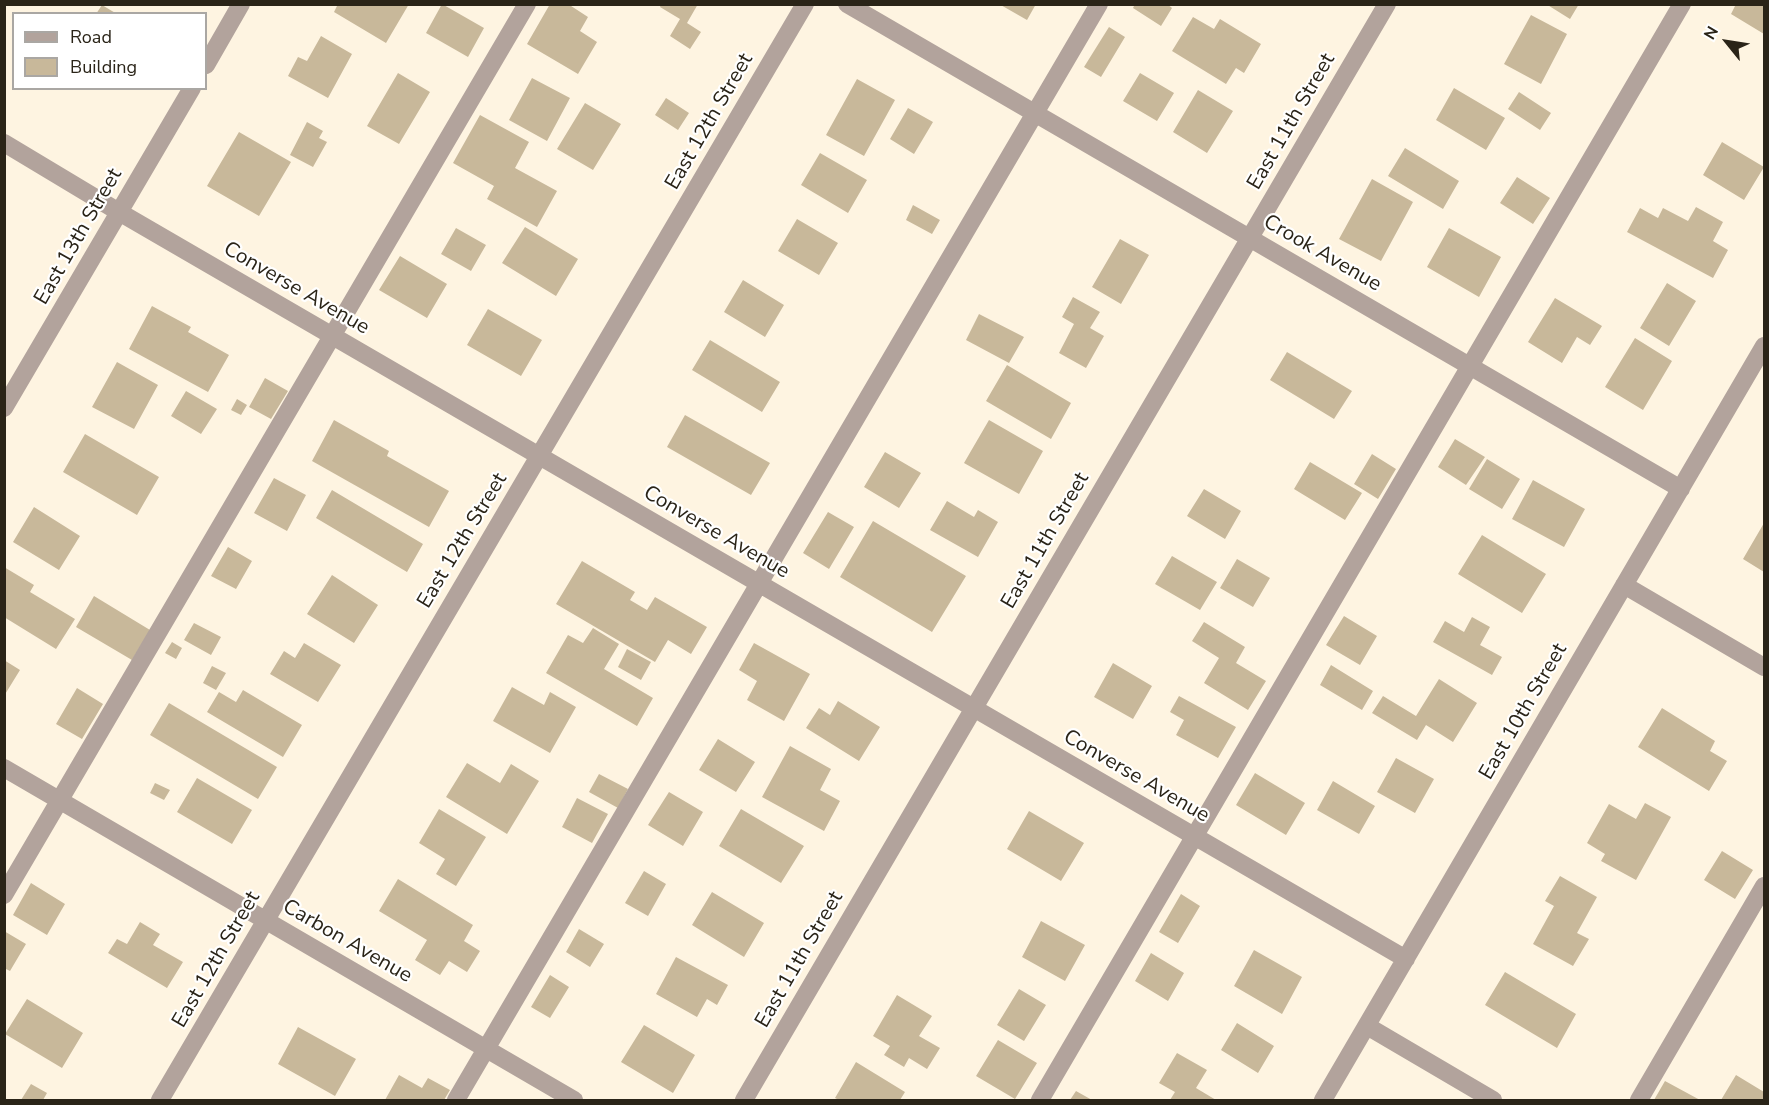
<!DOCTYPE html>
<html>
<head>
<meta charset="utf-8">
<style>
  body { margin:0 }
  #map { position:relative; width:1769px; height:1105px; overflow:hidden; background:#fef4e1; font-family:"Nunito Sans",sans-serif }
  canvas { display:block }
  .frame { position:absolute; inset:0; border:6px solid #2a2418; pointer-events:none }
  .legend { position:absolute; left:12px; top:12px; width:195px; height:78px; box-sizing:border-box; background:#fff; border:2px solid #aaa7a3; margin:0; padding:8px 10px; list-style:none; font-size:18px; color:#2a2418 }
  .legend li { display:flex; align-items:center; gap:12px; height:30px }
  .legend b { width:30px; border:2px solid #aaa7a3 }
  .north { position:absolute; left:1697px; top:12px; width:60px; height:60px; -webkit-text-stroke:4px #fff; paint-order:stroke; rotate:300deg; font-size:16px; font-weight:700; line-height:24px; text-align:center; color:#2a2418 }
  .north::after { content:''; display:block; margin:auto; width:21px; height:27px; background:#2a2418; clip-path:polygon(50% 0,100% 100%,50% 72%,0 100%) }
</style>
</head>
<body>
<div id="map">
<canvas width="1769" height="1105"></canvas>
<div class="frame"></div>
<ul class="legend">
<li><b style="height:8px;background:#b2a39c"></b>Road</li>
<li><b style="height:16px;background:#c8b89a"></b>Building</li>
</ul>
<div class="north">N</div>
</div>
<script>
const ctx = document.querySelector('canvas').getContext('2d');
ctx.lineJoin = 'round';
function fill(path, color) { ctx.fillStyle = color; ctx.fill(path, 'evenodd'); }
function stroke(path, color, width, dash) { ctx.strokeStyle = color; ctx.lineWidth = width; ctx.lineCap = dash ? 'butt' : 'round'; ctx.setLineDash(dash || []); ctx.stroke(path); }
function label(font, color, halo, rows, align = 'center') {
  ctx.font = font + ' "Nunito Sans",sans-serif'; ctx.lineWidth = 4.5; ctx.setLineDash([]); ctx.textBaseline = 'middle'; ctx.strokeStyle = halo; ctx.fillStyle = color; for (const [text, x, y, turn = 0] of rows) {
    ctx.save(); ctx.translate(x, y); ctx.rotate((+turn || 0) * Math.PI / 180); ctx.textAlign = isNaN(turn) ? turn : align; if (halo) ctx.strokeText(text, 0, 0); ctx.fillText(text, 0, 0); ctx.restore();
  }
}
const building = new Path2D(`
  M 338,4 L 409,4 L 386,43 L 334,12 Z
  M 442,4 L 484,28 L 468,57 L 426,33 Z
  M 550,4 L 568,4 L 588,17 L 580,31 L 597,42 L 578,74 L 527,44 Z
  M 661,4 L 698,4 L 687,23 L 701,32 L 690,49 L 670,36 L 680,19 L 660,7 Z
  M 999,4 L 1036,4 L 1027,20 Z
  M 1135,4 L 1167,4 L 1172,8 L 1161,26 L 1133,8 Z
  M 1546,4 L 1579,4 L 1570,19 Z
  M 1736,4 L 1764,4 L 1764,34 L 1731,14 Z
  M 102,5 L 117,14 L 96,14 Z
  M 1531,15 L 1567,34 L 1541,84 L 1504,64 Z
  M 1193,17 L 1214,29 L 1220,19 L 1261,44 L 1244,73 L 1236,68 L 1226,84 L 1172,51 Z
  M 1109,27 L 1125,37 L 1101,77 L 1084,67 Z
  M 321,36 L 352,54 L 328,98 L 288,76 L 298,57 L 307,61 Z
  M 398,73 L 430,92 L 399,144 L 367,126 Z
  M 1140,73 L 1174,93 L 1157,121 L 1123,101 Z
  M 532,78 L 570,98 L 547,141 L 509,120 Z
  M 857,79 L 895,100 L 864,156 L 826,135 Z
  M 1454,88 L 1505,118 L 1486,150 L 1436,120 Z
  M 1198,90 L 1233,111 L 1207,153 L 1173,132 Z
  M 1519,92 L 1551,113 L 1540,130 L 1508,109 Z
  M 666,98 L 689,113 L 678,130 L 655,115 Z
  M 585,103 L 621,124 L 593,170 L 557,149 Z
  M 908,108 L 933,122 L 914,154 L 890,139 Z
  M 480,115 L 529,142 L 515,168 L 557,191 L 537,227 L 487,199 L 494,186 L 453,163 Z
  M 307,122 L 323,131 L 319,138 L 327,142 L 313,167 L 290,155 Z
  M 239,132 L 291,162 L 259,216 L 207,186 Z
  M 1722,142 L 1764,167 L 1744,200 L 1703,175 Z
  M 1405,148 L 1459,181 L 1443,209 L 1388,176 Z
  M 820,153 L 867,180 L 848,213 L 801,185 Z
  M 1517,177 L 1550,198 L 1533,224 L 1500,203 Z
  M 1372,179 L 1413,202 L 1381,261 L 1339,239 Z
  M 913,205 L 940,220 L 932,234 L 906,220 Z
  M 1696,207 L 1723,222 L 1713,241 L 1728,250 L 1713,278 L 1627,232 L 1640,208 L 1658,218 L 1663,208 L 1688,221 Z
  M 797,219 L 838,243 L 819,275 L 778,251 Z
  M 525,227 L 578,259 L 556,296 L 502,263 Z
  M 456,228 L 486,245 L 471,271 L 441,254 Z
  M 1449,228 L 1501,257 L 1479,297 L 1427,267 Z
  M 1120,239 L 1149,255 L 1121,304 L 1092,287 Z
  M 400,256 L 447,284 L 427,318 L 379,290 Z
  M 743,280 L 784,305 L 765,337 L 724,312 Z
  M 1667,283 L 1696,301 L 1669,346 L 1640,328 Z
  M 1073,297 L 1100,312 L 1090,328 L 1104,336 L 1086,368 L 1059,353 L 1074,324 L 1062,317 Z
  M 1555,298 L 1602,326 L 1590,345 L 1577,337 L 1562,363 L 1528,342 Z
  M 152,306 L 191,327 L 188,332 L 229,355 L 208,392 L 129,349 Z
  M 488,309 L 542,340 L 521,376 L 467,345 Z
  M 979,314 L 1024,337 L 1009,363 L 966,340 Z
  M 1635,338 L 1672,361 L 1643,410 L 1605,387 Z
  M 710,340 L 780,382 L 762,412 L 692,370 Z
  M 1287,352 L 1352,391 L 1334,419 L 1270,380 Z
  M 117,362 L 158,385 L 134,429 L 92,407 Z
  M 1007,365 L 1071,403 L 1051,439 L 986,401 Z
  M 265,378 L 288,391 L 271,419 L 249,407 Z
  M 186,391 L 217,409 L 201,434 L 171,416 Z
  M 237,399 L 247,405 L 241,415 L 231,410 Z
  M 685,415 L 770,463 L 751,495 L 667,447 Z
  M 334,420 L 389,451 L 387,456 L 449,491 L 429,527 L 312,461 Z
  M 989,420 L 1043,451 L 1019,494 L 964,463 Z
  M 85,434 L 159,477 L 137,515 L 63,472 Z
  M 1455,439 L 1485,457 L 1466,485 L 1438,467 Z
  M 885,452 L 921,473 L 899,508 L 864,487 Z
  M 1372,454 L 1396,469 L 1378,499 L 1354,484 Z
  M 1487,459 L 1520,479 L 1502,509 L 1469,489 Z
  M 1310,462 L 1362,493 L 1345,520 L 1294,489 Z
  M 274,478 L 306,495 L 287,531 L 254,513 Z
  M 1533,480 L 1585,509 L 1564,547 L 1512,519 Z
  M 1204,489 L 1241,511 L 1225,539 L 1187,516 Z
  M 332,490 L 423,544 L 407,572 L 316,518 Z
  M 947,501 L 974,517 L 978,510 L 998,522 L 978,557 L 930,530 Z
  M 34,507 L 80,536 L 59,570 L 13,542 Z
  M 828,512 L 854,527 L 829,569 L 803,553 Z
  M 873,521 L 966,576 L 932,632 L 840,577 Z
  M 1764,523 L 1764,572 L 1743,559 Z
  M 1482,535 L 1546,574 L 1522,613 L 1458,574 Z
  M 228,547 L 252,561 L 236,589 L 211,576 Z
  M 1172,556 L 1217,582 L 1200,610 L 1155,584 Z
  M 1237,559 L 1270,578 L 1253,607 L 1220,588 Z
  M 582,561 L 635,592 L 630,600 L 647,610 L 655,597 L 707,627 L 691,654 L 668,640 L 655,662 L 556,604 Z
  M 4,567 L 34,585 L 30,592 L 75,619 L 56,649 L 4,617 Z
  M 332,575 L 378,605 L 354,643 L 307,614 Z
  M 94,596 L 150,630 L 132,660 L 76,627 Z
  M 1344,616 L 1377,636 L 1360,665 L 1326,645 Z
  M 1472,617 L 1490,627 L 1480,645 L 1502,657 L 1492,675 L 1433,642 L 1445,621 L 1464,632 Z
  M 1204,622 L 1245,647 L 1236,663 L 1266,681 L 1248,710 L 1204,683 L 1219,658 L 1192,641 Z
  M 194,623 L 221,637 L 211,655 L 184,640 Z
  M 593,628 L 619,644 L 604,669 L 653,698 L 637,726 L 546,673 L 568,635 L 583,643 Z
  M 172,642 L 182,648 L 176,659 L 165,653 Z
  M 304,643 L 341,665 L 318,702 L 270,674 L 284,651 L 295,658 Z
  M 754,643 L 810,674 L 784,721 L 747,700 L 757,681 L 739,670 Z
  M 627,649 L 651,662 L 641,680 L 618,667 Z
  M 4,660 L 20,670 L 4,696 Z
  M 1113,663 L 1152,686 L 1133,719 L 1094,697 Z
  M 1331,665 L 1373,691 L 1362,710 L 1320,685 Z
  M 212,666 L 226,673 L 216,690 L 203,683 Z
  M 1439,679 L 1477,703 L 1453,742 L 1426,725 L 1417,740 L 1372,713 L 1383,696 L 1416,716 Z
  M 512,687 L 544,705 L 550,692 L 576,707 L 550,753 L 493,721 Z
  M 77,688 L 103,704 L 82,739 L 56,724 Z
  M 243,690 L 302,725 L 283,757 L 207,712 L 219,692 L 236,702 Z
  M 1179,696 L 1236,727 L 1218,758 L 1176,735 L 1184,720 L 1170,712 Z
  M 838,701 L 880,727 L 859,761 L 806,728 L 819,708 L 830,715 Z
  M 169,703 L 277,767 L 258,799 L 150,735 Z
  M 1662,708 L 1715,741 L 1710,751 L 1727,761 L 1709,791 L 1638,747 Z
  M 718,739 L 755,762 L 736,792 L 699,770 Z
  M 790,746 L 831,769 L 820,790 L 840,801 L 824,831 L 762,797 Z
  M 1396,758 L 1434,779 L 1415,813 L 1377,792 Z
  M 467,763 L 500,783 L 511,764 L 539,781 L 507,834 L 446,797 Z
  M 1255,773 L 1305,803 L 1286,835 L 1236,805 Z
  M 599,774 L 628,789 L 618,808 L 589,792 Z
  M 197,778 L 252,810 L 232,844 L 177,812 Z
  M 1333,781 L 1375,806 L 1359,834 L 1317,810 Z
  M 155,783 L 170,790 L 164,800 L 150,793 Z
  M 669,792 L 703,812 L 683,846 L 648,825 Z
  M 577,798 L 608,814 L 592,843 L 562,827 Z
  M 1645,803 L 1671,817 L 1636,880 L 1601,861 L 1605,854 L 1587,843 L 1609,804 L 1636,819 Z
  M 439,809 L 486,837 L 456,886 L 436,874 L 445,859 L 419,843 Z
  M 741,809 L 804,846 L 781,883 L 719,846 Z
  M 1029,811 L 1084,843 L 1061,881 L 1007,849 Z
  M 1722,851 L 1753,870 L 1735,899 L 1704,880 Z
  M 644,871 L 666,884 L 648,916 L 625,903 Z
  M 1560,876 L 1597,897 L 1577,933 L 1589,939 L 1573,966 L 1533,944 L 1554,906 L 1545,901 Z
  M 398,879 L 473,925 L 464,941 L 480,951 L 467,972 L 449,961 L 440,975 L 415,960 L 427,940 L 379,911 Z
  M 31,883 L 65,904 L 47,935 L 13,915 Z
  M 712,892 L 764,923 L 744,957 L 692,925 Z
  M 1181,894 L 1200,906 L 1178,943 L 1159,932 Z
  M 1041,921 L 1085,945 L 1065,981 L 1022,957 Z
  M 140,922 L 160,934 L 153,945 L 183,962 L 167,988 L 108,953 L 117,939 L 127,944 Z
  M 579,929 L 604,944 L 590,967 L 566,952 Z
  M 4,931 L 26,944 L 10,971 L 4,968 Z
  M 1254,950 L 1302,977 L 1282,1014 L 1234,986 Z
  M 1151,953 L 1184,973 L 1168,1001 L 1135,981 Z
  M 676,957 L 728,985 L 717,1005 L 707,999 L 697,1017 L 656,994 Z
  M 1505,972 L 1576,1014 L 1557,1048 L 1485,1005 Z
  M 550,975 L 569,987 L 550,1018 L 531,1007 Z
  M 1019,989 L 1046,1005 L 1024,1041 L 997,1025 Z
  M 897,995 L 932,1016 L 919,1036 L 940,1048 L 927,1069 L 909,1058 L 904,1067 L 884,1055 L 890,1046 L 873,1036 Z
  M 27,999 L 83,1033 L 62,1068 L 5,1034 Z
  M 1237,1023 L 1274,1046 L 1258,1073 L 1221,1050 Z
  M 644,1025 L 695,1055 L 673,1093 L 621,1062 Z
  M 298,1027 L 356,1059 L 335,1096 L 278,1064 Z
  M 998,1040 L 1037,1063 L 1015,1099 L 976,1076 Z
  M 1177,1053 L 1207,1070 L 1196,1088 L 1216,1100 L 1170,1100 L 1175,1092 L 1159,1083 Z
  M 856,1062 L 905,1092 L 900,1100 L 839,1100 L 835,1098 Z
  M 399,1075 L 422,1088 L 428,1078 L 450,1090 L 444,1100 L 385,1100 Z
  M 1736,1075 L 1764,1092 L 1764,1100 L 1721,1100 Z
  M 1665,1081 L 1700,1100 L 1654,1100 Z
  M 31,1084 L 47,1093 L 43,1100 L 21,1100 Z
  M 1076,1091 L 1092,1100 L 1070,1100 Z`);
const minor = new Path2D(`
  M 847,4 L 1681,489
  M 206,65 L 241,4
  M 4,143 L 119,212 L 1406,959
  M 4,408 L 192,88
  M 1624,585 L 1764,667
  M 4,768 L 574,1100
  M 4,895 L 527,4
  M 1367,1026 L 1493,1100
  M 160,1100 L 805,4
  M 456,1100 L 1099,4
  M 744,1100 L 1387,4
  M 1040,1100 L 1682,4
  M 1323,1100 L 1764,346
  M 1639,1100 L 1764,886`);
const streetNames = [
  ["East 12th Street",710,122,-60],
  ["East 11th Street",1292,122,-60],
  ["East 13th Street",79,237,-60],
  ["Crook Avenue",1322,254,30],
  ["Converse Avenue",296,289,30],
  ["Converse Avenue",716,533,30],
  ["East 12th Street",463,541,-59],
  ["East 11th Street",1046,541,-60],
  ["East 10th Street",1524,712,-60],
  ["Converse Avenue",1136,777,30],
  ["Carbon Avenue",347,942,30],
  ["East 12th Street",217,960,-60],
  ["East 11th Street",800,960,-60]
];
fill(building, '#c8b89a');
stroke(minor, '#b2a39c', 18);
label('21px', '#2a2418', '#fff', streetNames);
</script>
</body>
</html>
